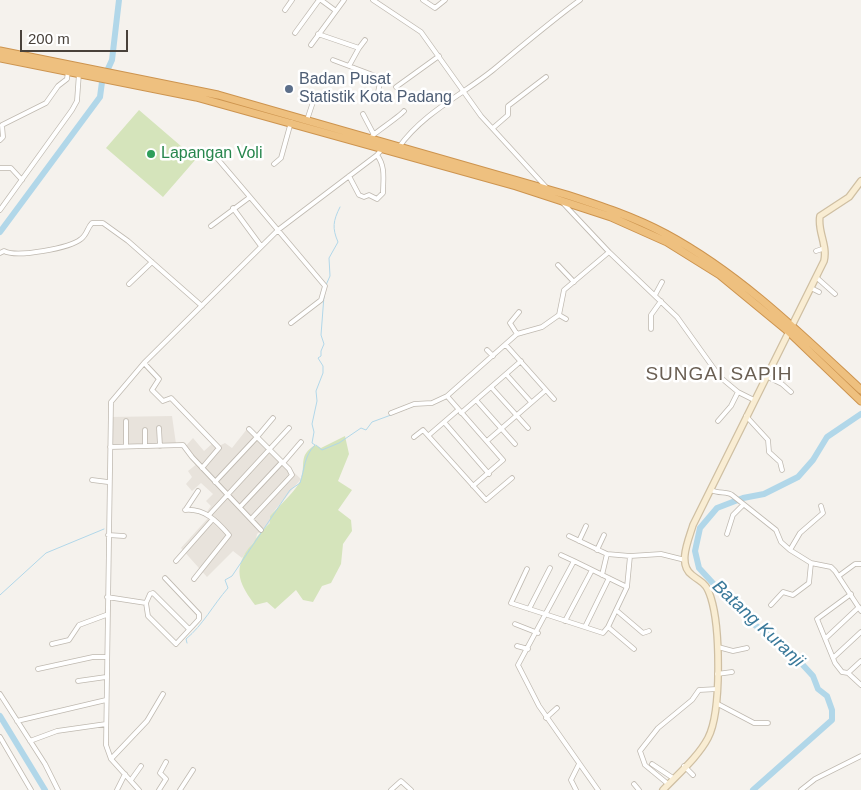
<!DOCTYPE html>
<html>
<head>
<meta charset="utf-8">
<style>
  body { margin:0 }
  #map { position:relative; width:861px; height:790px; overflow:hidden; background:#f5f2ed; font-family:Helvetica,sans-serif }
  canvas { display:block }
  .scale { position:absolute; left:20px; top:30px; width:108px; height:22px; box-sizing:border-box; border:2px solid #49423b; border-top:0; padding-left:6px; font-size:15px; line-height:18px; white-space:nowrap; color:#49423b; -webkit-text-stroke:4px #fff; paint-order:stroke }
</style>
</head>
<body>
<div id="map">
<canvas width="861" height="790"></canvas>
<div class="scale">200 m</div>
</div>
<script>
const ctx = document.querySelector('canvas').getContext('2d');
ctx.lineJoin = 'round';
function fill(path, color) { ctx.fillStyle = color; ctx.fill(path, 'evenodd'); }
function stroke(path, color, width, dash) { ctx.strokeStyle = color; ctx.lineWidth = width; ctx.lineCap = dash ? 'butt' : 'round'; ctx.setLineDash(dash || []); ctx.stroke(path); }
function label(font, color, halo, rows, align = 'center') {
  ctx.font = font + ' Helvetica,sans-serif'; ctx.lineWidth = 5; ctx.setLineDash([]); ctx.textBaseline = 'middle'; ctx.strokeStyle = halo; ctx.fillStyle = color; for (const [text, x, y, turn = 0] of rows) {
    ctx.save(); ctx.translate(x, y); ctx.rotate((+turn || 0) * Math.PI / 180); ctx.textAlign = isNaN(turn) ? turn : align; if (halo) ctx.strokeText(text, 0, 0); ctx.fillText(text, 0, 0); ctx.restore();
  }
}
const residential = new Path2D(`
  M 172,416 L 176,444 L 110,445 L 110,417 Z
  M 247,429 L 301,479 L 270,516 L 270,523 L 257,534 L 256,539 L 242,558 L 233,551 L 207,577 L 181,548 L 209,517 L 206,513 L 211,506 L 206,501 L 213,494 L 201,483 L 192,491 L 186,484 L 192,477 L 188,471 L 198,463 L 185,447 L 193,438 L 204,451 L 214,442 L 219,446 L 225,443 L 232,448 Z`);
const green = new Path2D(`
  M 139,110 L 196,159 L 163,197 L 106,148 Z
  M 345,436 L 349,454 L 338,481 L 352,490 L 338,510 L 351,520 L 352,531 L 343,544 L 341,564 L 331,583 L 322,586 L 313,602 L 303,600 L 296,590 L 275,609 L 267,602 L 255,605 C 241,586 232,571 248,549 C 250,546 253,544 255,540 C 260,533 263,529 270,523 L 270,516 C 278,507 297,490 301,479 C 306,463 298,456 315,445 L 321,448 Z`);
const stream = new Path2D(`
  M 326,285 L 330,276 L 329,258 L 338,242 C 332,228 333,221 340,207
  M 406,409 L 414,406
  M 316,445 L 322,450 L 339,443 L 361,428 L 366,430 L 372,422 L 391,415
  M 0,595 L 46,553 L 104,529
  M 187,643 L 186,639 C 203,625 213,605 228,588 L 225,580 L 232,576 L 290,490 L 300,483 C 305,468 304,456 315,445 L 312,443 L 314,432 L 312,424 L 317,401 L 316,391 L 323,373 L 323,366 L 318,358 L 321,356 L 321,351 L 324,344 L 321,335 L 324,296`);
const river = new Path2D(`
  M 0,232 L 100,97 L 102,82 L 112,60 L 119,0
  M 0,716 L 45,790
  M 753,790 L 832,720 L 832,710 L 827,696 L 818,689 L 813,676 L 791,652 L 755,625 L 721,592 L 699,568 L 695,551 L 700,528 L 717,508 L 743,498 L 764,494 L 798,477 L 813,460 L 827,437 L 861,414`);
const street = new Path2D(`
  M 321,0 L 336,11
  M 373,0 L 421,32 L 481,116 L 546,187
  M 423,0 L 435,8 L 445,0
  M 285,10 L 292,0
  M 295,33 L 319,0
  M 318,34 L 359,48 L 349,66 L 381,78 L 378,92
  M 311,45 L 344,0
  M 359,48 L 365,40
  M 333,60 L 349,66
  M 396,87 L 439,56
  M 363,114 L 373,133
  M 307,120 L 312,105
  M 493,128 L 508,115 L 508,106 L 546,77
  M 369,139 C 371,135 398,118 404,111
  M 0,140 L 3,137 L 2,125 L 46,103 L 58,86 L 67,79 L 68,71
  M 399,147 C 423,113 462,95 493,70 C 522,46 550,22 580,0
  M 216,157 L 250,197
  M 274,164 L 281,158 L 291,122
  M 0,168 L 11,168 L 22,180
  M 349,176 L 359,195 L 364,197 L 369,195 L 377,199 L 383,193 C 383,180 386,167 377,155
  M 562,202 L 609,252 L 677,317 L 720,377 L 738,392 L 754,400
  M 233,208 L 261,246
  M 0,210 L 72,110 L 77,101 L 79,73
  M 211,226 L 250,197 L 325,286 L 321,300 L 291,323
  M 816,251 L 825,248
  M 0,253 L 4,251 C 17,258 70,248 81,239 C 87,235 87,228 92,223 L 103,223 L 128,241 L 202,306
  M 558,265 L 574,282
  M 816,277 L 835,294
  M 129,284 L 152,262
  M 811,288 L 819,292
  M 655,295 L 662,282
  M 559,315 L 566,319
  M 651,329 L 651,315 L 661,301
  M 517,334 L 510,323 L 519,312
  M 506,345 L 554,399
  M 487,350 L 493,356
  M 144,363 L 159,379 L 152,390 L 163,401 L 171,398 L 219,448 L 202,468
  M 506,374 L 531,402
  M 768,377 L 782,384 L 791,392
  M 491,387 L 528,428
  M 476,400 L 515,444
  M 391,413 L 414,404 L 432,403 L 447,396
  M 461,413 L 521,361
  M 746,416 L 768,440 L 769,452 L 780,462 L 782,470
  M 126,421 L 126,446
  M 718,421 L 731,406 L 738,392
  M 444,422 L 489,474
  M 159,428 L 160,446
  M 249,429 L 257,437 L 273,418
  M 145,430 L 145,446
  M 429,435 L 458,410
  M 414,437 L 423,430 L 486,500 L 512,478
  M 487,441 L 546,390
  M 110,447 L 183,445 L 192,457 L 261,530
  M 283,463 L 301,442
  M 92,480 L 108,482
  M 215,482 L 257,437 L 289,469 L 292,475 L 251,519
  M 473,486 L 503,460 L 447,396 L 517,334 L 542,327 L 559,315 L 564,290 L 609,252
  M 711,490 C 719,494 727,491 732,495 L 776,530 L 781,542 L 790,550 L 811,563 L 831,567 L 835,571 L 861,611
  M 240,507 L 282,462
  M 186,509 L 198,491
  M 185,510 C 204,508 217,521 229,535 L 194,579
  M 209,515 L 289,428
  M 727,534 L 733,515 L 743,505
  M 108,535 L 124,536
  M 569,536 L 607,554 L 630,556
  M 579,541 L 586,526
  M 597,550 L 604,535
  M 790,550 L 800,533 L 823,513 L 821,506
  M 561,555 L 574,561
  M 176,561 L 213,519
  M 527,569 L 511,603 L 603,633 L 608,627 L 627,587 L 630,556 L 661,554 L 685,560
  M 602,575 L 607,554
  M 840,575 L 855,564 L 861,564
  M 851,594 L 817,619 L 835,663 L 842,672 L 848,673 L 861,685
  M 107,597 L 146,603 L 150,594 L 153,593 L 189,629
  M 146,603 L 148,616 L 176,644 L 199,619 L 199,614 L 165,578
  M 771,605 L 783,592 L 793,595 L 809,583 L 811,563
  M 529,609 L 550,568
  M 616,610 L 643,633 L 649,631
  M 565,621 L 592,570
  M 515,624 L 538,633
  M 585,627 L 609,578
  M 608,627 L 634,649
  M 826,638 L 859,607
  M 52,644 L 69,640 L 79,625 L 106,615
  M 517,646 L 528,649
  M 718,647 L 733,651 L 747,648
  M 833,658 L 861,632
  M 38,669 L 93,657 L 107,657
  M 848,673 L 861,661
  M 717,674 L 732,672
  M 78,681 L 106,677
  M 0,694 L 45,764 L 58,790
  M 716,703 L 754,723 L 768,723
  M 546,718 L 557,708
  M 17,721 L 106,700
  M 0,737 L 31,790
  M 30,741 L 57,731 L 106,724
  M 111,759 L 147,721 L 163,694
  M 652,764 L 673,778
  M 684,766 L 693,775
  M 131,780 L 141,766
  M 634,784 L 639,790
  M 668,784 L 645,765 L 640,751 L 658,728 L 692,700 L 699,690 L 717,689
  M 117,790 L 125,774
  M 139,790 L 111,759 L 106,745 L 111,402 L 144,363 L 278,230 L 377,155 L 382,149
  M 159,790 L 166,779 L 160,773 L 166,762
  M 180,790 L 193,770
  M 391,790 L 401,781 L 411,790
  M 576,790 L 571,780 L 579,764
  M 598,790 L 539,706 L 518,665 L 574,561 L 627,587
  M 801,790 L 815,779 L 861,756`);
const secondary = new Path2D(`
  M 663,790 C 678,774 698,757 708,738 C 722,711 720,627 711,598 C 706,582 703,584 692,575 C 677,564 689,539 693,525 L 824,261 C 828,245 817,231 820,216 L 849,197 L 861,181`);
const highway = new Path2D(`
  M 0,51 L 218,95 L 567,195 C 601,206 634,217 666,234 C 740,274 800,333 861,390
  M 0,58 L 196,97 L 516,186 L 611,217 L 667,242 L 720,275 L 788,331 L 861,401`);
const markers = [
  [289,89,5,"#5c6f8a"],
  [151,154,5,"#2e9e5b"]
];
const serviceNames = [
  ["Badan Pusat",299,80],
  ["Statistik Kota Padang",299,98]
];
const leisureNames = [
  ["Lapangan Voli",161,154]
];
const waterNames = [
  ["Batang Kuranji",758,624,43]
];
const quarterNames = [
  ["SUNGAI SAPIH",719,375]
];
fill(residential, '#e8e3dc');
fill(green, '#d5e4bb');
stroke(stream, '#b1d7e9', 1);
stroke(river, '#b1d7e9', 6);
stroke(street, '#bfb9b0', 5.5);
stroke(secondary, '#cfbfa2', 8);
stroke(highway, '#cd944f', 9);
stroke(street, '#fff', 4);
stroke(secondary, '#f9edd3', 5.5);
stroke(highway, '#eec07f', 7);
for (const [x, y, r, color] of markers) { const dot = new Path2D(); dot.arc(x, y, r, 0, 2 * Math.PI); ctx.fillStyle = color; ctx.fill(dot); stroke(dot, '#fff', 2); }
label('16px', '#4e5e75', '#fff', serviceNames, 'left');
label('16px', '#27864d', '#fff', leisureNames, 'left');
label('italic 18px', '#3a799a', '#fff', waterNames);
ctx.letterSpacing = '1px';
label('19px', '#6a5f53', '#fff', quarterNames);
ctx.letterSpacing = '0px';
</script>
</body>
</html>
